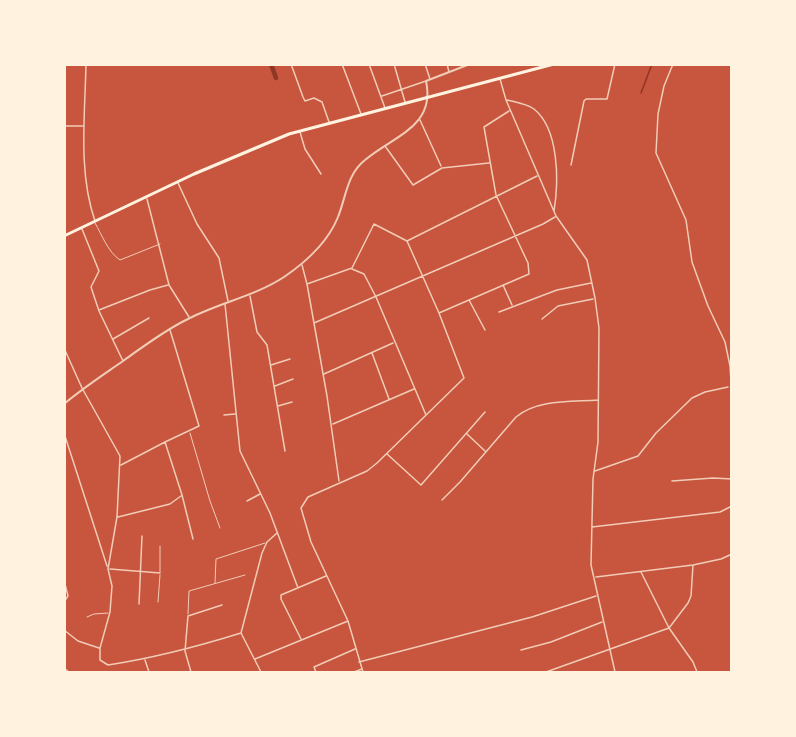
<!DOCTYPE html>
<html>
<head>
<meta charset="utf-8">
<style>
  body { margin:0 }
  #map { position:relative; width:796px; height:737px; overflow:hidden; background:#c8553d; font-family:"DejaVu Sans",sans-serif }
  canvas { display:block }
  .frame { position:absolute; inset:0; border:66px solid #fff3e0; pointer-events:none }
</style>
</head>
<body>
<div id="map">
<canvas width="796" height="737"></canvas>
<div class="frame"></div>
</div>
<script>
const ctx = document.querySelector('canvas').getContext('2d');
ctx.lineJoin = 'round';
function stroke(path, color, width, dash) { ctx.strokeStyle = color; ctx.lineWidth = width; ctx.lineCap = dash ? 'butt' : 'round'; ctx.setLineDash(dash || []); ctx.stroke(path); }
const stream = new Path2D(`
  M 641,93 L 652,64`);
const canal = new Path2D(`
  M 271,64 L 276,78`);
const service = new Path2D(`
  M 95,223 C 102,235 108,252 120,260 L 160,244
  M 190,433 L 210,501 L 220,528
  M 160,546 L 160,572
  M 215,583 L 216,559 L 265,543
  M 158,602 L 160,575
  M 188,614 L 189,591 L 245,575
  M 87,617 L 94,614 L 108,613`);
const minor = new Path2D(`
  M 86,64 C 85,116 78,172 95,221
  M 291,64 L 303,97 L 305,101 L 314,98 L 322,102 L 329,122
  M 342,64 L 361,114
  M 369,64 L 385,108
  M 394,64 L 405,102
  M 425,64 L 430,79
  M 447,64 L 449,72
  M 673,64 L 664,86 L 658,114 L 656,153 L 686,220 L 692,262 L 708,306 L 725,342 L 730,366 L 732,397
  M 321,65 L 323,64
  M 500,79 L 506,100 L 556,216 L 587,260 L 595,298 L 599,328 L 598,442 L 593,479 L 591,565 L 615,672
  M 382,96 L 426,81
  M 507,100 C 515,102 527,104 534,109 C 559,129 559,181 554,211
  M 420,120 L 441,166
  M 64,126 L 84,126
  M 300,132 L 305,149 L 321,174
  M 385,146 L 413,185 L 442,168 L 489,163
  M 571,165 L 584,101 L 586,99 L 607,99 L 615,64
  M 178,183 L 197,224 L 219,258 L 228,301
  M 147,199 L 169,285 L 189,317
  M 82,229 L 99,271 L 91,287 L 99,311 L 123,361
  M 302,265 L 307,284 L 327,396 L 339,481
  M 352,269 L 364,274 L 376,297 L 426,415
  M 307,284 L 352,268 L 374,224 L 407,241 L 537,176
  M 503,285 L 512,305
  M 250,296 L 257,332 L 267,345 L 285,451
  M 469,300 L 529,274 L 528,263 L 496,195 L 484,127 L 509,111
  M 225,304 L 240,451 L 270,513 L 298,588
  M 99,310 L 150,290 L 168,285
  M 499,312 L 557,290 L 591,283
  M 439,313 L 469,300 L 485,330
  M 542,319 L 558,306 L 593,299
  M 314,323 L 543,224 L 555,217
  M 113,339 L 149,318
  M 64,348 L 82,388 L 120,456 L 117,517 L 108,569 L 112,586 L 110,612 L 100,648 L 100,660 L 108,665 C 154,658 196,647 241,633 L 261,672
  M 372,353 L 389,399
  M 271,365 L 290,359
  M 324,374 L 393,343
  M 275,386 L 293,379
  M 278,406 L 292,402
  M 224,415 L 235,414
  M 333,424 L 414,389
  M 64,433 L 107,566
  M 467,434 L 485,451
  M 165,442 L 182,495 L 193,539
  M 387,454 L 421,485 L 485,412
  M 121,465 L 165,442 L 199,426 L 170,330
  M 595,471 L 638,456 L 656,433 L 692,398 L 705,392 L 728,387
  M 672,481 L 713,478 L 732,479
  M 442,500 L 460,482 L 516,417 C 538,399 571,402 598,400
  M 247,501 L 260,494
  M 118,517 L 170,504 L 181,496
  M 592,527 L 720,512 L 732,506
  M 110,569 L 160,573
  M 641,572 L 669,628 L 693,662 L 697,672
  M 596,577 L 693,565 L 721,559 L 732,554
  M 64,580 L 68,596 L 64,602
  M 139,604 L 142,536
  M 64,630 L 78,641 L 99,648
  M 241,633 L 262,553 L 267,542 L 277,533
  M 301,639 L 281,599 L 281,595 L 326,576
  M 521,650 L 551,642 L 602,622
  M 255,659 L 348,621
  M 145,660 L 149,672
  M 359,662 L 532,617 L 596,596
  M 64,668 L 69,672
  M 191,672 L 185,651 L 188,616 L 222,605
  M 316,672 L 314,667 L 355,649
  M 354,672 L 362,669
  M 363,672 L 348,621 L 311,542 L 301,508 L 308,497 L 367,471 L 377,463 L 464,378 L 439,313 L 407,241
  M 546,672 L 669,628 L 688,603 L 691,596 L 693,565`);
const tertiary = new Path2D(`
  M 64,404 C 83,388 103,375 123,361 C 144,346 165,330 188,319 C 219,303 255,296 284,277 C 306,262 328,242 338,217 C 346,197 347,174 365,160 C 393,136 436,127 426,81 L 470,64`);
const primary = new Path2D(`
  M 64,236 L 194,174 L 289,134 L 554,64`);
stroke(stream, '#8f3625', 1.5);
stroke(canal, '#8f3625', 4.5);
stroke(service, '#f1ccb7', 1);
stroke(minor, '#f1ccb7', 1.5);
stroke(tertiary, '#f1ccb7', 2);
stroke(primary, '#fff3e0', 3);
</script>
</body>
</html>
